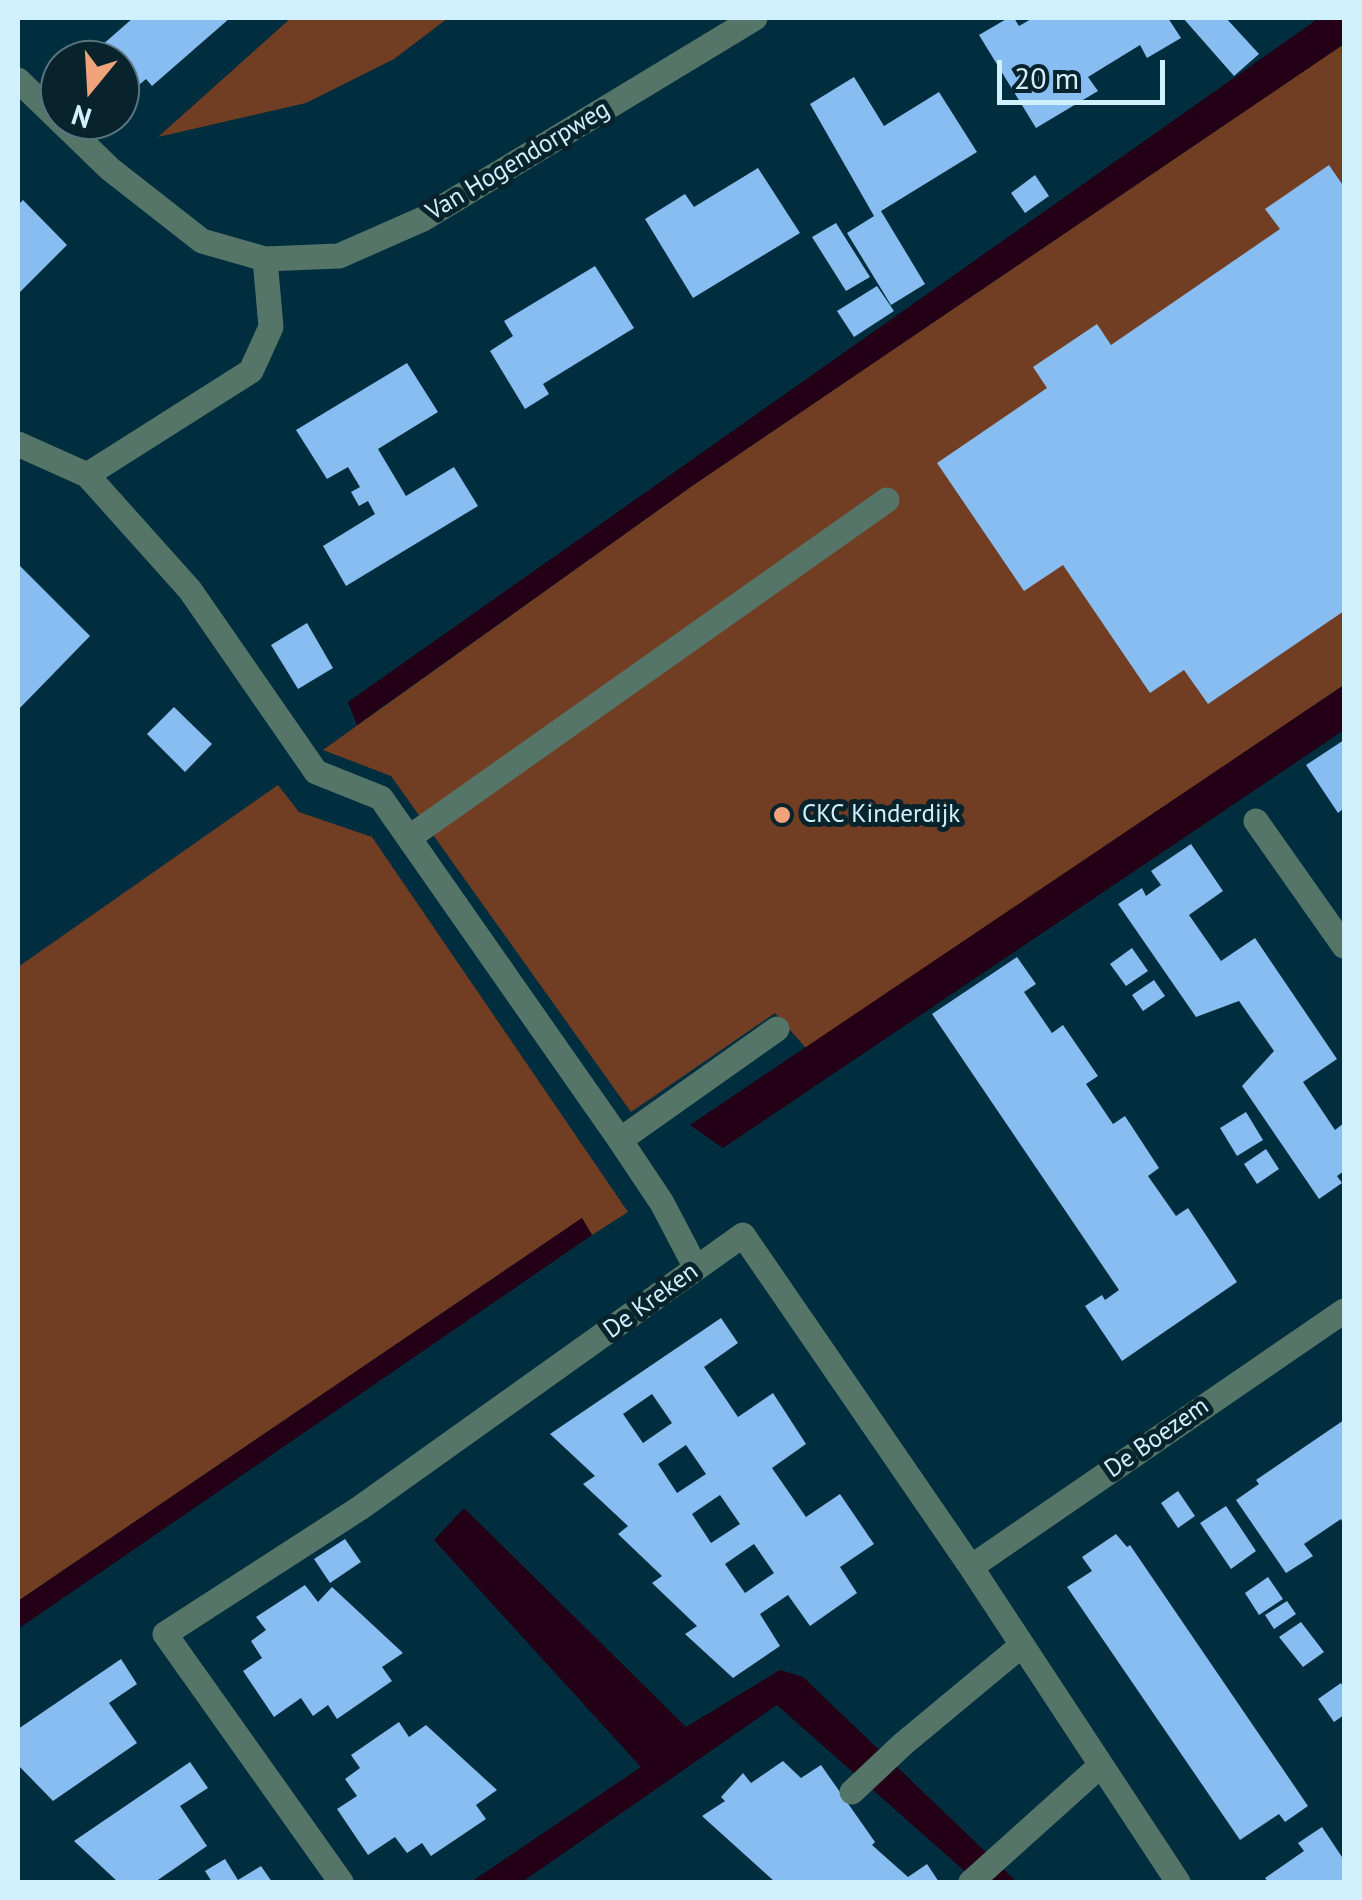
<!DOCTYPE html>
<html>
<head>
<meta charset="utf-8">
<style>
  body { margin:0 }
  #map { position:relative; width:1362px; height:1900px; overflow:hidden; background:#002e3e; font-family:"PT Sans",sans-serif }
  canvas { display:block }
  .frame { position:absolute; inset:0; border:20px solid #d1f0fe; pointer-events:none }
  .north { position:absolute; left:40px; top:40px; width:100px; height:100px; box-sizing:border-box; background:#09232d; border:2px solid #597581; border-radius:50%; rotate:198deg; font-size:28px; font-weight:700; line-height:40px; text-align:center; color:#d1f0fe }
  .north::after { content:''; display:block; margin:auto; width:35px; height:45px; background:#f0a27a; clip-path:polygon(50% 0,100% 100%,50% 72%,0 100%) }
  .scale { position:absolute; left:997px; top:60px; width:168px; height:45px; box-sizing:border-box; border:5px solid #d1f0fe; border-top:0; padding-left:12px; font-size:30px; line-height:35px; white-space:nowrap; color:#d1f0fe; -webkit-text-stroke:8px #09232d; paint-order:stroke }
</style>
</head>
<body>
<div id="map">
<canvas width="1362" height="1900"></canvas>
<div class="frame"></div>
<div class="north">N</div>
<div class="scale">20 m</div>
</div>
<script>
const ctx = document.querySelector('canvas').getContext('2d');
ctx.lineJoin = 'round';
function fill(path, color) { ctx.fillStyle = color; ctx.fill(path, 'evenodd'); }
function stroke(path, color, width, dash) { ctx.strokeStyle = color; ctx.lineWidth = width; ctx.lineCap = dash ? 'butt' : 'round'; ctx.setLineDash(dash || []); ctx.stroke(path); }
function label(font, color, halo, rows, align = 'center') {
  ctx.font = font + ' "PT Sans",sans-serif'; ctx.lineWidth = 10; ctx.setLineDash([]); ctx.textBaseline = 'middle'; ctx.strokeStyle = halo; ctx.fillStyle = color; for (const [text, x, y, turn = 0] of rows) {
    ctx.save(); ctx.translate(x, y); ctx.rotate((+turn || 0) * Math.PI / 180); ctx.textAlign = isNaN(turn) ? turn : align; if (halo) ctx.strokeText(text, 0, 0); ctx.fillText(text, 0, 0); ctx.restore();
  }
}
const green = new Path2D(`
  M 291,18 L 448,18 L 394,59 L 306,103 L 158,137 Z
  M 1344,44 L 1344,685 L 806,1048 L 775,1013 L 631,1112 L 391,776 L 323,750 L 692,486 Z
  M 278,785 L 299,812 L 372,837 L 628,1212 L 592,1235 L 582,1218 L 18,1601 L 18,967 Z`);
const water = new Path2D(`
  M 1319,18 L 1344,18 L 1344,44 L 692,486 L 357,725 L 348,702 Z
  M 1344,685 L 1344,730 L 723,1148 L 690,1125 Z
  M 582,1218 L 592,1235 L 18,1629 L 18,1601 Z
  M 464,1508 L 686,1727 L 780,1670 L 803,1677 L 1017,1882 L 977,1882 L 777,1705 L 522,1882 L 471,1882 L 641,1767 L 434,1540 Z`);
const building = new Path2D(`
  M 133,18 L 230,18 L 152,86 L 146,79 L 120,101 L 120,60 L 85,60 Z
  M 1008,18 L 1014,18 L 1019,26 L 1033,18 L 1168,18 L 1181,38 L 1147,58 L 1140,45 L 1088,77 L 1098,91 L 1036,128 L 979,35 Z
  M 1183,18 L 1226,18 L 1259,54 L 1234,76 Z
  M 854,77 L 884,126 L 939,92 L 977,152 L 881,211 L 925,284 L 891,305 L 847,233 L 874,216 L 810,104 Z
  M 1329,165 L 1344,187 L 1344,611 L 1208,704 L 1184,670 L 1150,693 L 1063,565 L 1024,591 L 937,463 L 1047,388 L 1033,367 L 1097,324 L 1111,345 L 1280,229 L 1265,209 Z
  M 758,168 L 800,233 L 693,298 L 645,219 L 685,194 L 694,207 Z
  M 1035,175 L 1049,196 L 1025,213 L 1011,193 Z
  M 23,200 L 67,245 L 18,294 L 18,205 Z
  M 836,223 L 870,277 L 846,291 L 812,237 Z
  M 595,266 L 634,328 L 543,384 L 549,394 L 525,409 L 490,351 L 513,336 L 504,321 Z
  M 877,286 L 894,311 L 854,337 L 837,311 Z
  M 407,363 L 438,412 L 378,449 L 406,496 L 454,467 L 478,506 L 346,586 L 323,546 L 375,514 L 368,501 L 359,506 L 351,492 L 360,487 L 348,467 L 327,479 L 296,430 Z
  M 18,564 L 90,636 L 18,710 Z
  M 307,623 L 333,668 L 298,689 L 271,645 Z
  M 174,707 L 212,744 L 185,772 L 147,734 Z
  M 1344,740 L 1344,808 L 1338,813 L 1306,765 Z
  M 1191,844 L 1223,891 L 1189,915 L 1221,961 L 1255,938 L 1337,1059 L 1303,1082 L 1335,1130 L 1344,1123 L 1344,1171 L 1337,1176 L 1342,1183 L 1319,1199 L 1242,1086 L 1274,1051 L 1239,1001 L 1196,1017 L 1118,904 L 1142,888 L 1146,896 L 1161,885 L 1151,871 Z
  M 1132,948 L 1148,971 L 1126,986 L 1110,964 Z
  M 1017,957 L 1036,984 L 1024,992 L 1052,1033 L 1063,1025 L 1098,1076 L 1086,1084 L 1113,1124 L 1125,1116 L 1159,1168 L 1148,1176 L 1176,1216 L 1188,1208 L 1237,1282 L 1122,1361 L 1085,1306 L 1102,1295 L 1105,1300 L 1119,1290 L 932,1014 Z
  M 1154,980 L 1165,996 L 1143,1011 L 1132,995 Z
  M 1246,1112 L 1263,1140 L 1237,1156 L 1220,1128 Z
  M 1266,1149 L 1279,1169 L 1257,1184 L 1244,1164 Z
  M 721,1318 L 738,1343 L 704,1367 L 738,1417 L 773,1393 L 806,1444 L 772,1468 L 806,1517 L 840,1494 L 874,1544 L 840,1567 L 857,1593 L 810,1626 L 788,1595 L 760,1614 L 780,1646 L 733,1678 L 685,1634 L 697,1626 L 652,1583 L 662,1576 L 618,1534 L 628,1526 L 583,1484 L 595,1476 L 550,1434 ZM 652,1394 L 672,1423 L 643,1443 L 623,1414 ZM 686,1445 L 706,1474 L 677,1493 L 658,1464 ZM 720,1495 L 740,1524 L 711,1543 L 692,1514 ZM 754,1544 L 774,1573 L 745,1593 L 725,1564 Z
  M 1344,1420 L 1344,1525 L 1341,1519 L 1304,1544 L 1313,1556 L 1286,1573 L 1236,1500 L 1259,1484 L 1256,1480 Z
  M 1178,1491 L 1195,1516 L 1178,1528 L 1161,1503 Z
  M 1226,1506 L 1256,1551 L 1231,1569 L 1200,1523 Z
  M 1116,1534 L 1127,1547 L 1130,1545 L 1308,1806 L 1285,1822 L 1279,1814 L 1240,1840 L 1067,1587 L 1092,1571 L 1082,1557 Z
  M 345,1539 L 361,1562 L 330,1583 L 314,1559 Z
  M 1268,1577 L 1283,1599 L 1259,1615 L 1245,1593 Z
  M 305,1585 L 318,1602 L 332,1587 L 403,1653 L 382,1667 L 392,1681 L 337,1719 L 328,1705 L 313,1716 L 301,1698 L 274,1717 L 243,1671 L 262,1658 L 251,1641 L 266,1630 L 256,1617 Z
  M 1287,1601 L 1296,1614 L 1274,1629 L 1265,1615 Z
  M 1301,1622 L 1324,1652 L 1303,1667 L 1279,1637 Z
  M 121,1659 L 137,1684 L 109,1703 L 137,1743 L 53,1801 L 18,1765 L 18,1729 Z
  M 1341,1683 L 1344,1689 L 1344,1715 L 1334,1722 L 1318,1699 Z
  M 399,1722 L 409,1737 L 426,1725 L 497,1790 L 476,1805 L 486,1819 L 431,1856 L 422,1843 L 407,1853 L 395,1837 L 368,1855 L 337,1809 L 357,1796 L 345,1779 L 360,1768 L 351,1755 Z
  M 783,1761 L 801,1778 L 821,1765 L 875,1842 L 872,1845 L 908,1877 L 927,1864 L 939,1882 L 775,1882 L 702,1816 L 725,1801 L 721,1797 L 743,1773 L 751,1783 Z
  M 190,1762 L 208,1788 L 180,1806 L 207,1846 L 155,1882 L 118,1882 L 74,1841 Z
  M 1322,1827 L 1344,1860 L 1344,1882 L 1268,1882 L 1265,1878 L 1304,1851 L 1298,1843 Z
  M 225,1859 L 238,1880 L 261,1866 L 272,1882 L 212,1882 L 205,1871 Z`);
const minor = new Path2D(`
  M 18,80 L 110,169 L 202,241 L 265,259 L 339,256 L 423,219 L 755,18
  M 18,444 L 87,475 L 251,371 L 271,327 L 265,259
  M 87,475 L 190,590 L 316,772 L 381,798 L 620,1140 L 662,1203 L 696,1268
  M 1256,821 L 1344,946
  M 410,837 L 887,500
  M 620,1140 L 777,1029
  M 971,1567 L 1344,1311
  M 852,1792 L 903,1744 L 1021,1646
  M 341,1882 L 165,1634 L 360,1508 L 743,1235 L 971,1567 L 1178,1882
  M 971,1882 L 1100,1766`);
const markers = [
  [782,815,10,"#f0a27a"]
];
const streetNames = [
  ["Van Hogendorpweg",518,161,-31],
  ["De Kreken",651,1301,-36],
  ["De Boezem",1157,1438,-35]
];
const poiNames = [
  ["CKC Kinderdijk",802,815]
];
fill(green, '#713e23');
fill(water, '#240016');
fill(building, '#87bdf0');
stroke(minor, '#557568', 25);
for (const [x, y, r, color] of markers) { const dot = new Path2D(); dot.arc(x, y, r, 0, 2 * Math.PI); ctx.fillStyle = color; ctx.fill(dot); stroke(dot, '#09232d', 4); }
label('25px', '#d1f0fe', '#09232d', streetNames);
label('25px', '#d1f0fe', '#09232d', poiNames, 'left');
</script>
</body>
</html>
